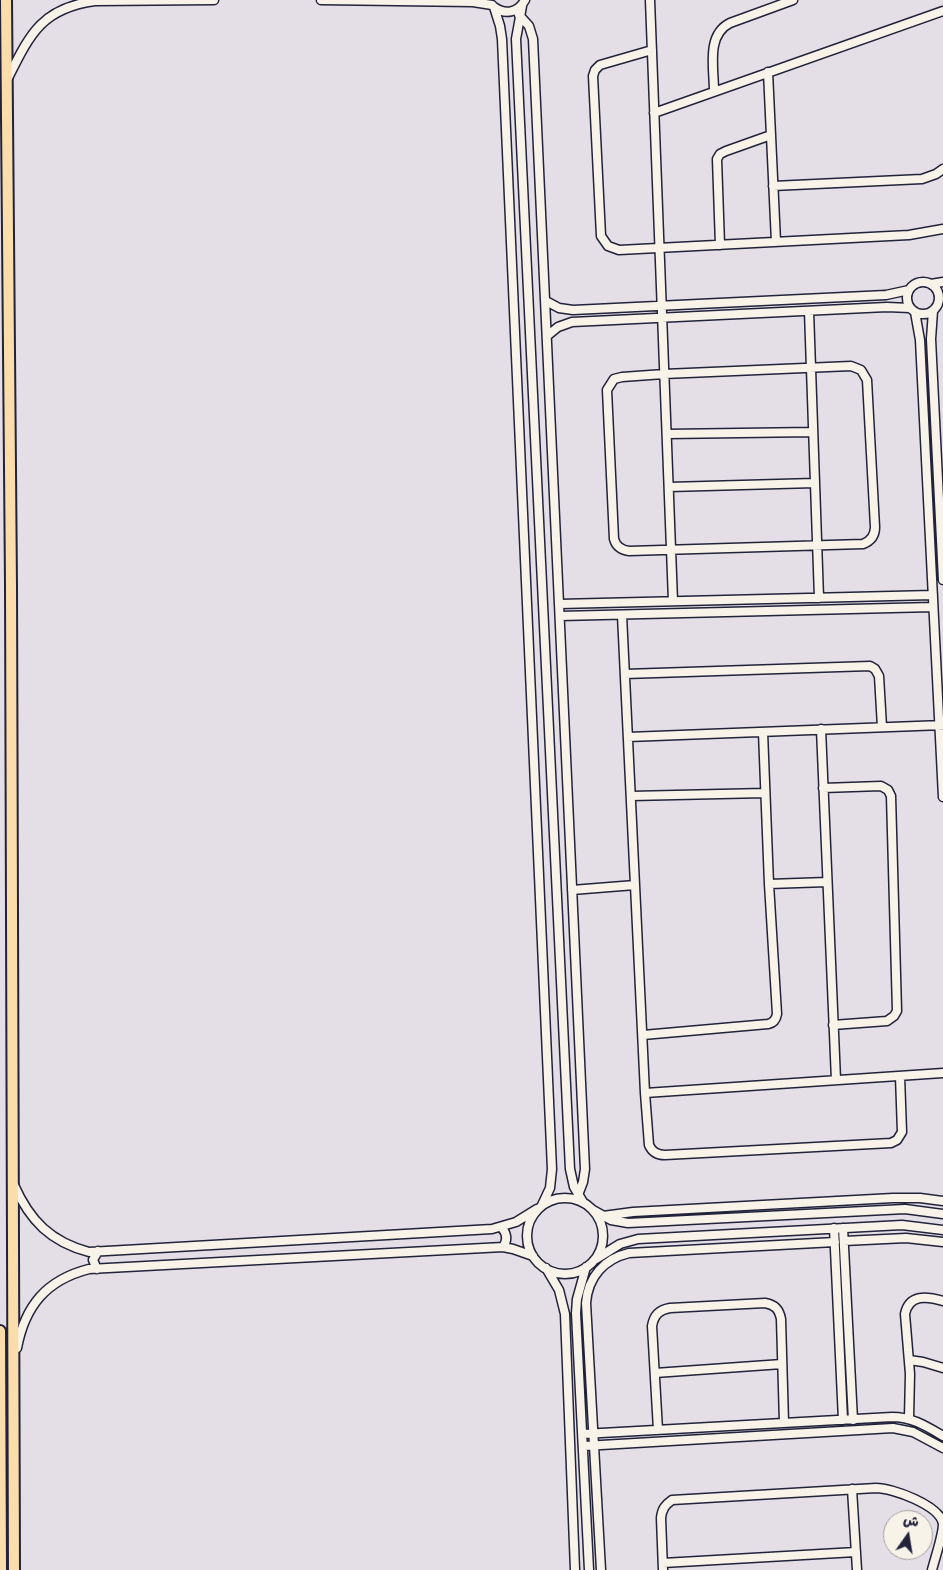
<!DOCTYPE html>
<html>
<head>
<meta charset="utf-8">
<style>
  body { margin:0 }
  #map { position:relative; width:943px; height:1570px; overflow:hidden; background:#e4dfe6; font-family:Pangolin,"Playpen Sans Arabic",sans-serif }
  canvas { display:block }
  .north { position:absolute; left:883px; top:1510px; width:50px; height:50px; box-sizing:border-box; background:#f7f3e8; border:1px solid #a29fa3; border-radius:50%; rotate:13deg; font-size:14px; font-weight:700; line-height:20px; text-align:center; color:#22223b }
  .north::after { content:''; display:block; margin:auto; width:18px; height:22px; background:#22223b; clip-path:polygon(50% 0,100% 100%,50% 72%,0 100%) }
</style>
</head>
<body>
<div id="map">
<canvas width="943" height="1570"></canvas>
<div class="north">ش</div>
</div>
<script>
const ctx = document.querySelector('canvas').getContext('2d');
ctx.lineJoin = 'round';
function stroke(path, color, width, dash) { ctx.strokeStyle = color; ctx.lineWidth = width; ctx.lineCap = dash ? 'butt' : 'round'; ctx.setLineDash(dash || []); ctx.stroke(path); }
const minor = new Path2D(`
  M 321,0 L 473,2 L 492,5
  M 650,0 L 673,601
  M 522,6 L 516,39 L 570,1169 L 574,1187 L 583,1202
  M 494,7 L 500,26 L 502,39 L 552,1169 L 550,1188 L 542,1205
  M 494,7 C 505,15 518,13 525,0
  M 519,15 L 529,26 L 533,39 L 585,1169 L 583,1182 L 578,1195
  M 652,50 L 600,65 L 595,70 L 593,76 L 601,236 L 608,246 L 619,250 L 909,235 L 943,229
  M 768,72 L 776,242
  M 8,78 C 30,34 42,8 95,1 L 214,0
  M 714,91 C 714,68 706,35 730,23 L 793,0
  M 654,113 L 943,11
  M 773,186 L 922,179 L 936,174 L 943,169
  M 720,245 L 717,159 L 720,154 L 726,151 L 771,135
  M907 298a16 16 0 1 1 32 0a16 16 0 1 1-32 0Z
  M 931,284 L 943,282
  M 546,301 L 559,308 L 573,310 L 886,295 L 909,290
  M 809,311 L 819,598
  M 933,311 L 931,339 L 943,580
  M 915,312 L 920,340 L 943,797
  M 547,336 L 558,327 L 572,322 L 887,307 L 910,308
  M 851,366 L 861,370 L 867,380 L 875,527 C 875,535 871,541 863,544 L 629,551 C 621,550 616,546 614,539 L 607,390 L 614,379 L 622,377 L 664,374 Z
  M 667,434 L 813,432
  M 669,487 L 815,483
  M 559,604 L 933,595
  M 622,615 L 645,1093 L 649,1145 C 652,1152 657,1155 665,1155 L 891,1143 L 897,1140 L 902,1132 L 900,1076
  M 560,616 L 933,607
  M 625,674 L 870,666 L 875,669 L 879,676 L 882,727
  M 821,729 L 836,1080
  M 628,737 L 943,725
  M 823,788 L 881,786 L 888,790 L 891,796 L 897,1011 L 894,1016 L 887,1021 L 833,1025
  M 631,796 L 765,793
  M 769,884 L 827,882
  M 572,890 L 635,885
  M 643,1035 L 768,1024 C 773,1023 776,1020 777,1014 L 769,884 L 763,732
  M 645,1093 L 943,1073
  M 14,1185 C 30,1221 51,1242 89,1252 L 492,1229 L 516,1222 L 537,1209
  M527 1236a38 38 0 1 1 76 0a38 38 0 1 1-76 0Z
  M 593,1210 L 611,1220 L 628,1223 L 905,1209 L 943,1214
  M 603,1216 L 633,1212 L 893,1198 L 920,1198 L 943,1201
  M 501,1227 C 507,1233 508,1240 503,1247
  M 834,1228 L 843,1420
  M 843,1228 L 853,1420
  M 844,1241 L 906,1238 L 943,1242
  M 596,1259 L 620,1244 L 638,1239 L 902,1225 L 943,1230
  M 586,1267 L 577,1299 L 576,1313 L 589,1570
  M 546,1268 L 559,1290 L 565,1314 L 575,1570
  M 97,1269 L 93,1260 L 98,1251
  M 17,1348 C 25,1306 46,1280 89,1269 L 503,1247 L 513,1249 L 533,1256
  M 909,1360 L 923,1362 L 943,1368
  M 655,1373 L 782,1364
  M 909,1418 L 910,1374 L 905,1314 C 909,1294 927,1296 943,1301
  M 658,1430 L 652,1326 C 654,1315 659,1310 670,1308 L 765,1303 C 775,1305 779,1309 781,1319 L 784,1423
  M 583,1434 L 892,1417 C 912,1417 926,1426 943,1436
  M 584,1446 L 893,1428 L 913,1432 L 943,1448
  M 852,1489 L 857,1570
  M 663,1563 L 856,1552
  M 601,1570 L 586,1303 C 588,1277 604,1259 629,1253 L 835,1242
  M 663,1570 L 661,1518 C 662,1509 665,1505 672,1500 L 876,1488 C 892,1488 940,1505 943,1524 C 943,1535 935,1558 932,1570`);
const major = new Path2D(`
  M 6,0 L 11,585 L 14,1570
  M 0,1331 L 1,1570`);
stroke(minor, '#22223b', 11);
stroke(major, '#22223b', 14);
stroke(minor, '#f7f3e8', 8);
stroke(major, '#faddab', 10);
</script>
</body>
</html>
